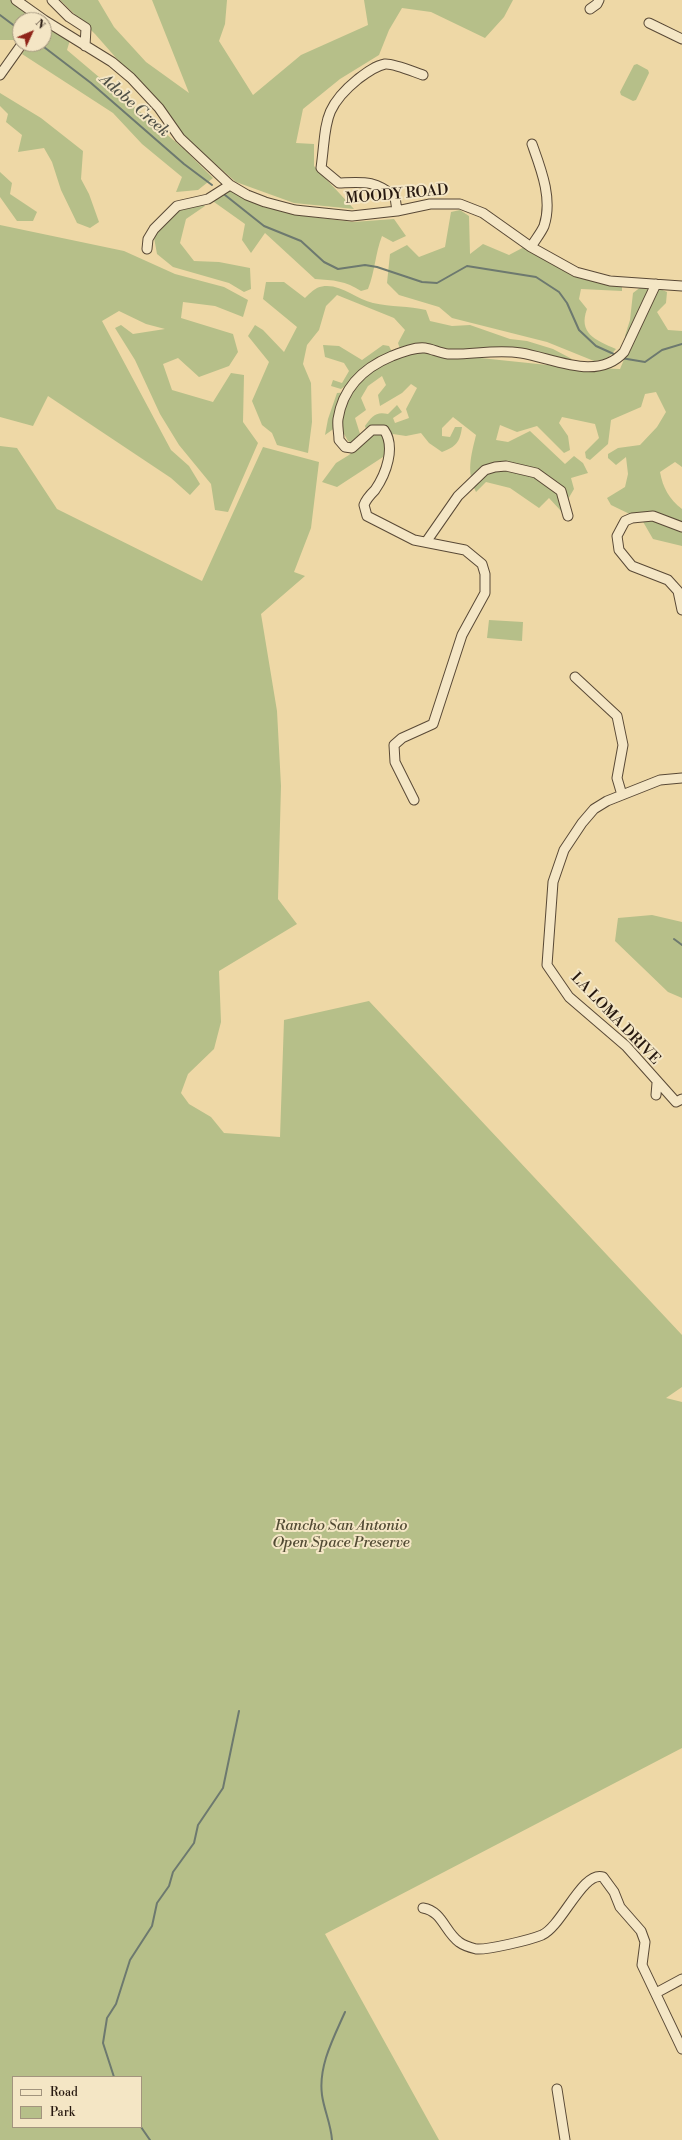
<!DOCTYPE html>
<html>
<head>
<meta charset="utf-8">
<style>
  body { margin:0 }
  #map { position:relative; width:682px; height:2140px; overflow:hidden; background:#eed8a6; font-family:"Libre Bodoni",serif }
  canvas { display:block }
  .legend { position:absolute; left:12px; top:2076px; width:130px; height:52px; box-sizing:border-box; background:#f4e6c5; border:1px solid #a2947d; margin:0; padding:5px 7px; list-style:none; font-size:12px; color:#271910 }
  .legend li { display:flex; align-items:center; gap:8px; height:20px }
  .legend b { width:20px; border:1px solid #a2947d }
  .north { position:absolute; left:12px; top:12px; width:40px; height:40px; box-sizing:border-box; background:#f4e6c5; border:1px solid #a2947d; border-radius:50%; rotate:46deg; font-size:11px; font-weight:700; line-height:16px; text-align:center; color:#271910 }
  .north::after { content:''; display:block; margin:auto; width:14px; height:18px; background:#8f2418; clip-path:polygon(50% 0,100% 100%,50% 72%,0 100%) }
</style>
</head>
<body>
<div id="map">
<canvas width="682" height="2140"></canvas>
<ul class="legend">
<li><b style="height:5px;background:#f4e6c5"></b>Road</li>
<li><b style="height:11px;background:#b6bf89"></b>Park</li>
</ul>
<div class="north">N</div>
</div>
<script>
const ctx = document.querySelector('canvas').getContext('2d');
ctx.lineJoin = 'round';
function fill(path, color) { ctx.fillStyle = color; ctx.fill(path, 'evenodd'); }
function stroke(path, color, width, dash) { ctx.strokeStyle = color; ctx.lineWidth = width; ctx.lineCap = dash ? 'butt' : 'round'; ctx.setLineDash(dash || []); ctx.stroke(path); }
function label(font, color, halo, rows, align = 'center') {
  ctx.font = font + ' "Libre Bodoni",serif'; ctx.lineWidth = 4; ctx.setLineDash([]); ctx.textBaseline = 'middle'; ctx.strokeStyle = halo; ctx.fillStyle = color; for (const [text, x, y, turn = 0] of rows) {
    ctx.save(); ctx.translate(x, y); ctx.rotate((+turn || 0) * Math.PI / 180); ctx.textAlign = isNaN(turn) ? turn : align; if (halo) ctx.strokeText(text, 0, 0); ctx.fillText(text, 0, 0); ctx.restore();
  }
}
const green = new Path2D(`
  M 0,0 L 11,0 L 31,15 L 31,20 L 20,20 L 20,34 L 14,40 L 0,40 Z
  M 60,0 L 98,0 L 114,27 L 146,62 L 189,93 L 152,0 L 227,0 L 225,24 L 219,41 L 253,95 L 301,55 L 368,25 L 364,0 L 513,0 L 504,17 L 485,38 L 431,12 L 402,8 L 389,30 L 379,55 L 340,79 L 303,109 L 296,143 L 314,144 L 314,166 L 354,209 L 294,203 L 236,182 L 192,144 L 95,34 Z
  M 44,28 L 70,40 L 67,50 L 184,149 L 213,178 L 198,190 L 176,192 L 182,177 L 142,144 L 113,113 L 22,54 L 28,44 L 44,44 Z
  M 637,64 L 648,70 L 649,73 L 636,100 L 633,101 L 621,95 L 620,92 L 634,65 Z
  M 0,93 L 41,118 L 83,151 L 81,179 L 89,194 L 99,222 L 90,228 L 77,223 L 61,190 L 52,162 L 44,148 L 18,152 L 22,135 L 6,122 L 8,114 L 0,106 Z
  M 0,172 L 12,183 L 10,194 L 37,212 L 33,221 L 17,221 L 0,197 Z
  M 227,188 L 298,215 L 353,222 L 394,219 L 406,236 L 393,242 L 382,236 C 375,254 375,272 368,289 L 361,291 C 346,281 333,280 315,279 L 265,233 L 251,253 L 242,240 L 245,224 L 207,197 Z
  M 196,197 L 205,206 L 186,219 L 180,243 L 194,261 L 219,262 L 250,268 L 251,289 L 244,292 L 229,283 L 173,267 L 157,254 L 153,232 L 172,208 Z
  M 460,210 L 469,216 L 470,254 L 483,244 L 509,255 L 526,246 L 544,257 L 622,284 L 622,291 L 581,289 L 579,299 L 587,309 C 578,333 595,340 616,349 L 606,360 L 594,361 L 547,342 L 452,318 L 439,307 L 399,295 L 387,283 L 390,254 L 407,245 L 419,257 L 445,247 L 451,212 Z
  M 0,225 L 124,251 L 175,274 L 224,287 L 248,300 L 243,317 L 215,306 L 183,302 L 181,318 L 233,334 L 238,352 L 229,366 L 199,377 L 178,358 L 163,364 L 172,390 L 213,402 L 231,373 L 244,375 L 243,422 L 258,443 L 228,512 L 215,510 L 211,484 L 179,445 L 160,414 L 135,360 L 115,328 L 121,325 L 133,334 L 165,329 L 146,324 L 119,311 L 102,321 L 171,450 L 189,466 L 200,484 L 190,495 L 171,478 L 48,396 L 33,426 L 0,417 Z
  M 266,282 L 284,282 L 305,298 C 308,295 313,290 317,288 C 337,280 355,299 373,303 C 391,307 409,306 426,310 L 430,321 L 452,326 L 470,325 L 510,339 L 527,341 L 553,349 L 572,359 L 550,360 L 521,357 L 496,347 L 458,350 L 412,344 L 400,349 L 398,343 L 405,330 L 394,318 L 337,295 L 326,306 L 319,330 L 307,345 L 303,364 L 311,383 L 312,422 L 308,453 L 277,445 L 272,433 L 262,425 L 252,401 L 269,362 L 248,336 L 255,325 L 263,330 L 284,352 L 297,327 L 263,299 Z
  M 646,283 L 667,292 L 666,303 L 657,312 L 668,330 L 682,331 L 682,296 L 682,467 L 675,462 L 660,472 C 663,488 669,499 682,509 L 682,546 L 653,539 L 642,520 L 611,505 L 607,498 L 625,487 L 628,474 L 626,457 L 616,465 L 608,458 L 608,454 L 618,448 L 640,445 L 657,427 L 666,412 L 656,392 L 645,394 L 641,407 L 611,420 L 608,444 L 590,460 L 586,458 L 585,452 L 599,438 L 595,424 L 562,417 L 559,423 L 568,436 L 570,450 L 564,453 L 537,426 L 517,432 L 500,425 L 496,440 L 508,442 L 530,431 L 565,464 L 574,456 L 583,463 L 588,473 L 571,478 L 574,489 L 561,511 L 549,498 L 539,508 L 510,488 L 486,482 L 476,492 C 466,472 471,456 476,435 L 453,417 L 442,428 L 442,436 L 450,437 L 455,427 L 462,427 C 460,442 456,447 442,452 L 429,443 L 421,433 L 406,436 L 393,434 L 383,457 L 337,487 L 322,482 L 336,463 L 349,455 L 368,436 L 365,426 C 372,416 376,411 388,414 L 397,405 L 402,412 L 393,418 L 395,423 L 409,418 L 406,409 L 417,388 L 411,384 L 402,393 L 380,406 L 378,395 L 386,385 L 382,376 L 368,386 L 361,398 L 366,410 L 355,418 L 361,437 L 352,443 L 348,441 L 339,425 L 325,435 L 328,419 L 337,393 L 350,392 L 372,369 L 413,351 L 567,367 L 620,369 L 628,350 L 625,336 L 630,320 L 633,293 Z
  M 323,345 L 339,346 L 362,360 L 383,345 L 389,346 L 392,352 L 341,389 L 331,386 L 333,380 L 342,383 L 349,371 L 344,363 L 325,357 Z
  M 0,446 L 17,448 L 57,509 L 202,581 L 263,447 L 319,462 L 311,528 L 294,572 L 305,576 L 261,614 L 277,711 L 281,786 L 278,899 L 297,924 L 219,971 L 221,1022 L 214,1049 L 188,1074 L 181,1093 L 189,1104 L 211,1117 L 224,1133 L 280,1137 L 284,1020 L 369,1001 L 682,1335 L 682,1387 L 666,1398 L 682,1402 L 682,1748 L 325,1934 L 439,2140 L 0,2140 ZM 13,2077 L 141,2077 L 141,2127 L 13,2127 Z
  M 489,620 L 523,622 L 522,641 L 487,638 Z
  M 652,915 L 682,922 L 682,998 L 668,992 L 615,941 L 618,918 Z`);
const stream = new Path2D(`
  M 0,15 L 20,30
  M 40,44 L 91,83 L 184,164 L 212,185
  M 225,195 L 264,226 L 301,241 L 324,262 L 338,269 L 365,265 L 377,267 L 422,282 L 437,283 L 467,266 L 536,277 L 559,292 L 567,303 L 579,330 L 596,346 L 616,355
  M 621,358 L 645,362 L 662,350 L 682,344
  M 674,939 L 682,945
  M 114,2077 L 103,2043 L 107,2018 L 116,2004 L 130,1960 L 152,1926 L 157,1903 L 169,1886 L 173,1872 L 194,1843 L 198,1825 L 223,1788 L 239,1711
  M 141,2127 L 150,2140
  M 332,2140 C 331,2124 324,2110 322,2095 C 318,2066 334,2037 345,2012`);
const minor = new Path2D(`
  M 16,0 L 44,20
  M 52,0 L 69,17 L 86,28 L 85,46
  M 590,9 L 597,4 L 599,0
  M 44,20 L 112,62 L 131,78 L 159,108 L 180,138 L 230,185 L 247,195 L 265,202 L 295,210 L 352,216 L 397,211 L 430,204 L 460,204 L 483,213 L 531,247 L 576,272 L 610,281 L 682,286
  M 649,23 L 682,39
  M 0,75 L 22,44
  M 397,211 L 395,197 C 375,180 364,182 339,183 L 321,168 C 327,125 321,109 358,79 C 366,73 375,66 385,64 C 393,63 414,72 423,75
  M 531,247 C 535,240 541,233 544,226 C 553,199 541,169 532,144
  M 147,249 L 148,239 L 154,229 L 177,206 L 208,199 L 230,185
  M 682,527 L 653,516 L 632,518 L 625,521 L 617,536 L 619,550 L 632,566 L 668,580 L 678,591 L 682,610
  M 426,542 L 458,496 L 485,470 L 495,467 L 506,466 L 536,473 L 561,491 L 568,516
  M 575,677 L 617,716 L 623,745 L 617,778 L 622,795
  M 682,778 L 660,780 L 607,801 L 594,809 L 582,823 L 564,850 L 553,882 L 547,965 L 569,997 L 626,1046 L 676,1102 L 682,1099
  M 414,800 L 395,762 L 394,745 L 402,738 L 433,724 L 462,635 L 485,593 L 485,574 L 482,564 L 465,550 L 414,540 L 367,516 L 364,505 C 366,499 370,495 375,490 C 386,474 396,447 384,430 L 372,430 L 352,448 L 345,447 L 339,440 C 339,433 337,426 338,419 C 343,387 363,368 392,356 C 402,352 414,347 425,348 C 432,349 440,353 448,354 C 472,355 495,349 521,353 C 553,358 597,382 624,352 L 656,284
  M 656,1095 L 657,1083
  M 423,1908 C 442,1911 445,1932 459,1942 C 463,1945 472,1948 476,1949 C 488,1950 530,1940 542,1935 C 562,1926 583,1870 603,1877 L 614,1892 L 620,1907 L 641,1931 L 645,1942 L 642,1965 L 682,2049
  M 656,1993 L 682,1979
  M 557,2089 L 565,2140`);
const streetNames = [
  ["MOODY ROAD",397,195,-5],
  ["LA LOMA DRIVE",615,1019,46]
];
const parkNames = [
  ["Rancho San Antonio",341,1526],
  ["Open Space Preserve",341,1543]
];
const waterNames = [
  ["Adobe Creek",134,106,41]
];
fill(green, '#b6bf89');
stroke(stream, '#6d796f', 2);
stroke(minor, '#594936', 11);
stroke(minor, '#f4e6c5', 9);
label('15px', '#271910', '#f4e6c5', streetNames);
label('italic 15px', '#524b34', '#f4e6c5', parkNames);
label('italic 16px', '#505147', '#f4e6c5', waterNames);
</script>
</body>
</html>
